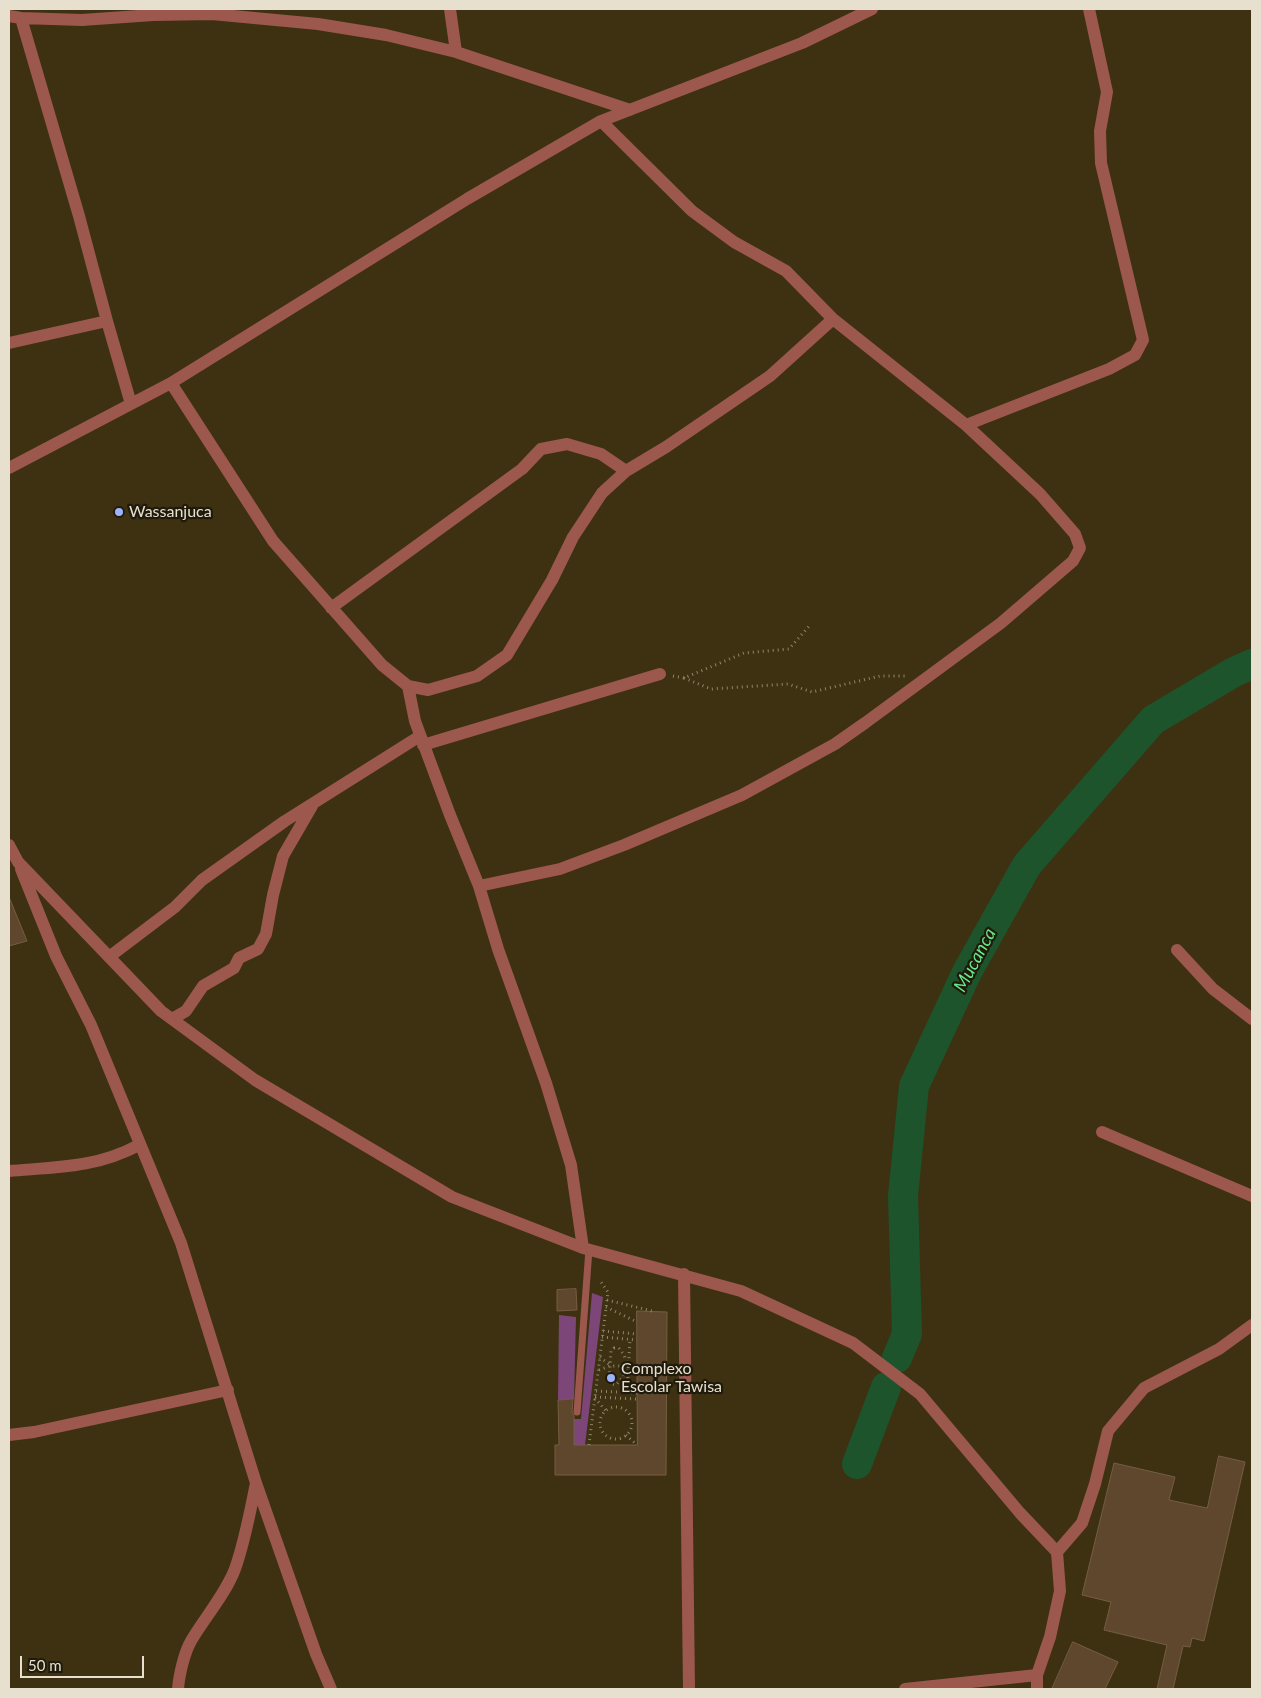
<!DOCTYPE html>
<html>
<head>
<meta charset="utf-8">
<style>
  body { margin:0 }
  #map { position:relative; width:1261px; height:1698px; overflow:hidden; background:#3d3111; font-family:Lato,sans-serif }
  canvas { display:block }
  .frame { position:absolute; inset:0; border:10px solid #e7e0ce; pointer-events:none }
  .scale { position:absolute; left:20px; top:1656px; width:124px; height:22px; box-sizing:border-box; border:2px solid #e7e0ce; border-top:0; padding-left:6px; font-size:15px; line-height:18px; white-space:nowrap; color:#e7e0ce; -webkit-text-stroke:4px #1f1a0c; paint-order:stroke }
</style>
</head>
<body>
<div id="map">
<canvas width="1261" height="1698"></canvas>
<div class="frame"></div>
<div class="scale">50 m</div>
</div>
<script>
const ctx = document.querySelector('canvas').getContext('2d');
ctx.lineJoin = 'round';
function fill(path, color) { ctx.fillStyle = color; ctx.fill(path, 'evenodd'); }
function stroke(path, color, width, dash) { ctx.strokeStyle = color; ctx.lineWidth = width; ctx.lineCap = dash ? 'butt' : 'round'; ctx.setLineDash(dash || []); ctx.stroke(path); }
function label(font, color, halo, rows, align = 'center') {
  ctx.font = font + ' Lato,sans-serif'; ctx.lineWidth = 4.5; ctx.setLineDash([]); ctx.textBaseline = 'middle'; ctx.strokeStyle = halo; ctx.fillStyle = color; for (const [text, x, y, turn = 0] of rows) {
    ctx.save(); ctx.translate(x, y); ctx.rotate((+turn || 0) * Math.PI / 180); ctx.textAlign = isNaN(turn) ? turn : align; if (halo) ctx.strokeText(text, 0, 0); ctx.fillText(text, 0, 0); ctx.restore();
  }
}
const green = new Path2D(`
  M 592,1293 L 603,1297 L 585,1445 L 574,1445 L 574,1419 L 581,1419 Z
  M 559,1315 L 576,1317 L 574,1399 L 558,1400 Z`);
const river = new Path2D(`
  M 897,1358 L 907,1334 L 903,1196 L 914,1086 L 967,972 L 1027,865 L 1153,720 L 1234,672 L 1252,664
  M 857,1464 L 886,1387`);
const building = new Path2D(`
  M 9,897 L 27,941 L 9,946 Z
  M 576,1289 L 577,1310 L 557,1311 L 557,1290 Z
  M 637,1311 L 667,1312 L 666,1475 L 555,1475 L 555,1445 L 559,1445 L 558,1400 L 573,1399 L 572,1412 L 574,1416 L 574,1445 L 637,1445 Z
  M 1219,1456 L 1245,1462 L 1204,1641 L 1192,1638 L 1190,1647 L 1183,1646 L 1173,1689 L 1157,1689 L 1167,1645 L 1104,1630 L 1111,1602 L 1082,1595 L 1114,1463 L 1175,1477 L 1169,1500 L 1207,1508 Z
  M 1073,1642 L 1118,1662 L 1105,1689 L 1052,1689 Z`);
const path = new Path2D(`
  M 673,676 L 684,678 L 744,653 L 789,649 L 811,624
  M 684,678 L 711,689 L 788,684 L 812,692 L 880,676 L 906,676
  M 607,1300 L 652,1311
  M 606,1307 L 637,1322
  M 603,1331 L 637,1334
  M 602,1337 L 637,1340
  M 614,1348 L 619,1348 L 624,1355 L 628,1366 L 622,1378 L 616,1385 L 612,1384 L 609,1381 L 611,1351 Z
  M 600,1357 L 610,1365
  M 599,1370 L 610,1366 L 628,1366
  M 596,1391 L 637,1393
  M 627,1393 L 630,1339
  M 595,1397 L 637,1399
  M 595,1398 L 606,1411
  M600 1423a16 16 0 1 1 32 0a16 16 0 1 1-32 0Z
  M 626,1435 L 637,1445
  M 589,1445 L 608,1292 L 599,1279`);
const lane = new Path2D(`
  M 577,1412 L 589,1249`);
const street = new Path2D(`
  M 450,9 L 456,52
  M 9,16 L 21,18 L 82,20 L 153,15 L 212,14 L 318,24 L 386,35 L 456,52 L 630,110
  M 21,18 L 79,216 L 107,321 L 131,404
  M 9,343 L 107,321
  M 171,383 L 273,541 L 382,665 L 408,686 L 415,721 L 450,815 L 479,886 L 498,949 L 546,1083 L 571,1165 L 583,1248
  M 966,425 L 1109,369 L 1135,355 L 1143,340 L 1101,163 L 1100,131 L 1107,92 L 1089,9
  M 9,468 L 171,383 L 467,199 L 601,121 L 802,43 L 872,9
  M 331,608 L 522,469 L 541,449 L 567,444 L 601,454 L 626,471
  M 408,686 L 428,690 L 477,676 L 507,655 L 552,580 L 573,537 L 602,493 L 626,471 L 666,447 L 770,376 L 833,319
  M 423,745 L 660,674
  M 9,845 L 18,862 L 161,1011 L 255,1080 L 452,1197 L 583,1248 L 741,1291 L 853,1343 L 920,1394 L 1020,1513 L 1057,1552 L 1060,1591 L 1050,1637 L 1037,1675 L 1037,1689
  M 21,869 L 56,956 L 91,1025 L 181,1243 L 256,1483 L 316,1654 L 331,1689
  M 479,886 L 560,869 L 624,845 L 742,795 L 835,744 L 865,723 L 1001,623 L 1073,561 L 1080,548 L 1075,534 L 1040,494 L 966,425 L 833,319 L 786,271 L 734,242 L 692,211 L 601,121
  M 1177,950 L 1213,989 L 1252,1019
  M 109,957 L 175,907 L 202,880 L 285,821 L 420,736
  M 172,1019 L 186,1011 L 203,986 L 234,968 L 239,958 L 258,949 L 266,934 L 273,895 L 283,856 L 312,806
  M 1102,1132 L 1252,1196
  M 9,1171 C 57,1167 96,1168 139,1145
  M 684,1274 L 689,1689
  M 9,1435 L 34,1432 L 228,1390
  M 1057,1552 L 1082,1523 L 1095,1484 L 1108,1431 L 1144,1388 L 1219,1349 L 1252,1325
  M 178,1689 C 179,1676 184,1653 191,1641 C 205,1617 225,1595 235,1569 C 245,1541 250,1512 256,1483
  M 905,1689 L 1037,1675`);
const markers = [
  [119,512,5,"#9cb4fd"],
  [611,1378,5,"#9cb4fd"]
];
const poiNames = [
  ["Wassanjuca",129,512],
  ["Complexo",621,1369],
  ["Escolar Tawisa",621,1387]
];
const waterNames = [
  ["Mucanca",975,960,-62]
];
fill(green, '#7d4679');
stroke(river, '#1d542c', 30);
fill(building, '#5e472d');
stroke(building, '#765d42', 1);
stroke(path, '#8f856c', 3, [1, 4]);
stroke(lane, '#9d584e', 7);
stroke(street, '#9d584e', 12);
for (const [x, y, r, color] of markers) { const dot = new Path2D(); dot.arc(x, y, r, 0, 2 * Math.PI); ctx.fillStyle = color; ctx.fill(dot); stroke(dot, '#1f1a0c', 2); }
label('16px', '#e7e0ce', '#1f1a0c', poiNames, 'left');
label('italic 18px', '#67ea89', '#1f1a0c', waterNames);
</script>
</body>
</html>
